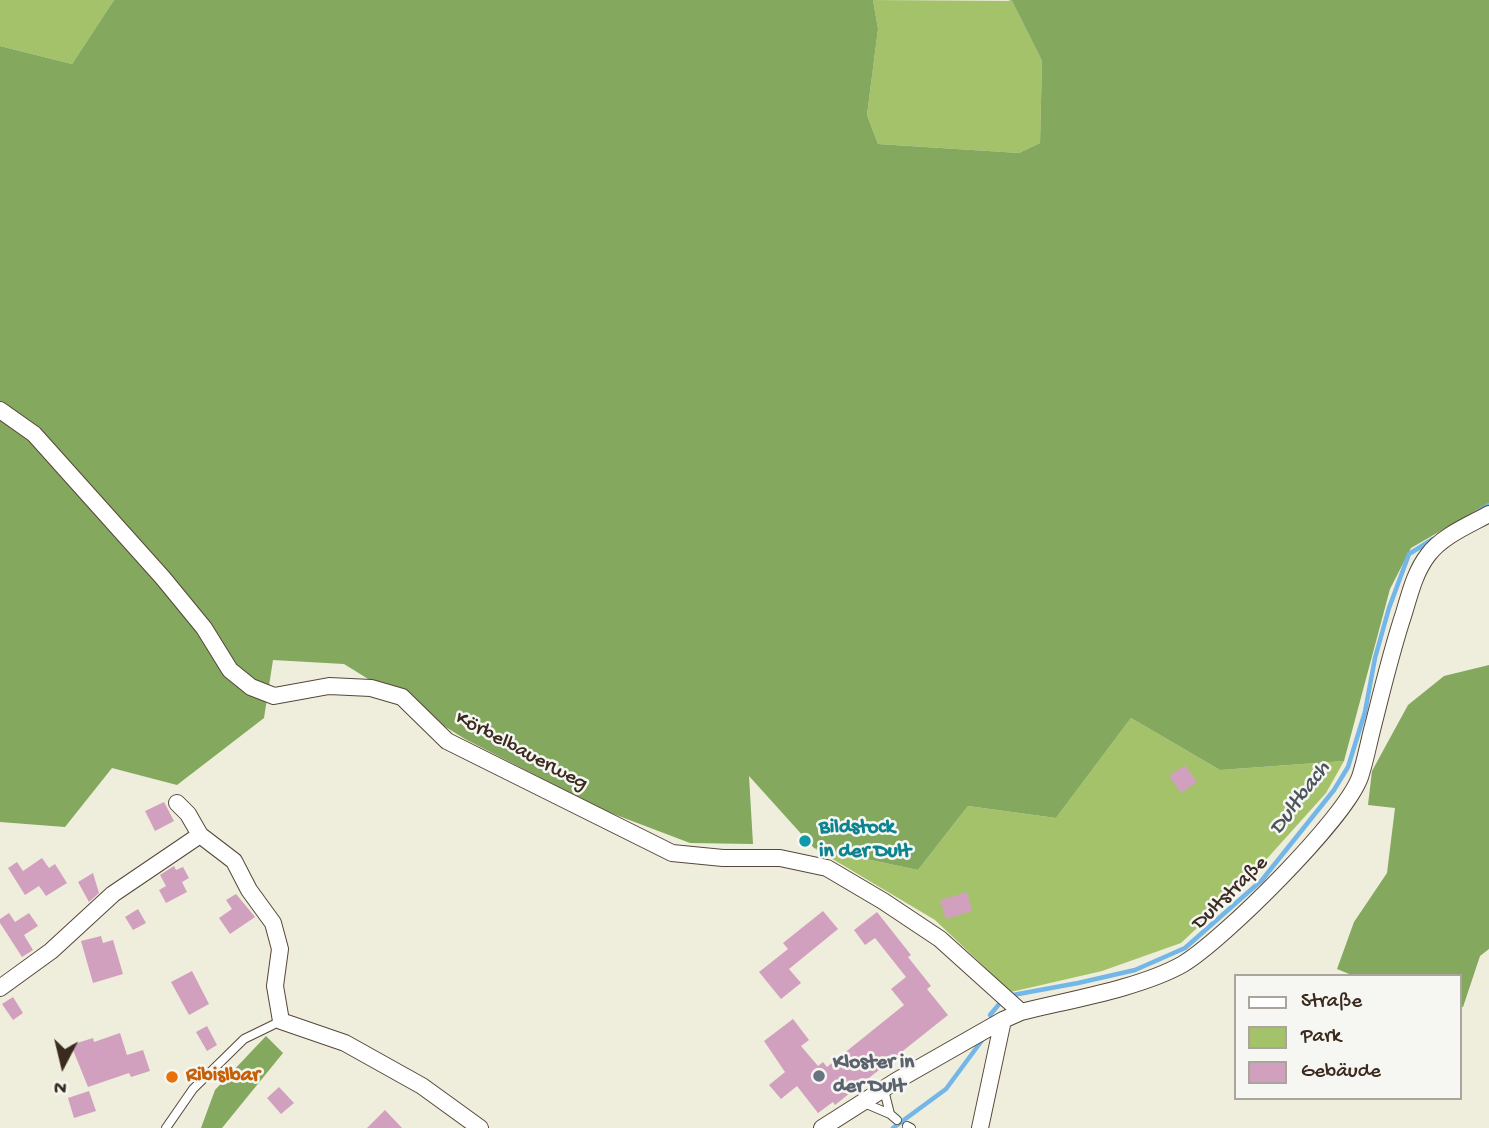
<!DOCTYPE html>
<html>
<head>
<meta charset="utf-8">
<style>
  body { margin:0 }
  #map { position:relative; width:1489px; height:1128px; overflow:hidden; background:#efeddb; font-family:"Gochi Hand",sans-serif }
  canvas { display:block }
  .legend { position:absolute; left:1234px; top:974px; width:228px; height:126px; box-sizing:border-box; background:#f6f6f2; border:2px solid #aba49d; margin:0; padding:9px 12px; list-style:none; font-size:21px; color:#3b2a1e }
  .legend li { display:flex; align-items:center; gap:14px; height:35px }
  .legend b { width:35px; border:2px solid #aba49d }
  .north { position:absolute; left:28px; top:1030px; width:70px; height:70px; -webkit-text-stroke:5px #f6f6f2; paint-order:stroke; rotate:187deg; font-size:19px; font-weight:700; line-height:28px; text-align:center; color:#3b2a1e }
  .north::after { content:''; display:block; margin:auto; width:24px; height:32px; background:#3b2a1e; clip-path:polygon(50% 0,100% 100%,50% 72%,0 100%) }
</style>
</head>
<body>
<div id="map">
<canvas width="1489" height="1128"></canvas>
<ul class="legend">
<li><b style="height:9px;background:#fff"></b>Straße</li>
<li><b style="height:19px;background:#a4c26a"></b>Park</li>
<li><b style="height:19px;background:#d2a0bf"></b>Gebäude</li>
</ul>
<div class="north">N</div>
</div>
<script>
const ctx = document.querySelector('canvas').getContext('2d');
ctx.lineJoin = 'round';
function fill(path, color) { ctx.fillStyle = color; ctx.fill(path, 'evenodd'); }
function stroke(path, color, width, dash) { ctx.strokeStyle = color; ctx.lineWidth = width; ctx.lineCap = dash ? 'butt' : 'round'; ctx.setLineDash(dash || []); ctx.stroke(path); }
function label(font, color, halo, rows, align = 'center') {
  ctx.font = font + ' "Gochi Hand",sans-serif'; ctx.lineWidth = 5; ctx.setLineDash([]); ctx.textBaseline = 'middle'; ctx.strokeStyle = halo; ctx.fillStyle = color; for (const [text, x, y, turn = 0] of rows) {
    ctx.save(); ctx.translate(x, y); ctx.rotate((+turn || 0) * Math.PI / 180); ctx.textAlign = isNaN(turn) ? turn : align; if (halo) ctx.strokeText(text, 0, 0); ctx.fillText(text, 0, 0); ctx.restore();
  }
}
const green = new Path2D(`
  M 0,0 L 114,0 L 72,64 L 0,46 Z
  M 873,0 L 1012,1 L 1042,61 L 1040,143 L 1019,153 L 878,144 L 867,115 L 878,29 Z
  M 1131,718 L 1220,770 L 1344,761 L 1326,793 L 1246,882 L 1181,943 L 1102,971 L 1011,992 L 935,920 L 814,848 L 918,870 L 968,806 L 1056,818 Z`);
const forest = new Path2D(`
  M 114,0 L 873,0 L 878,29 L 867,115 L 878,144 L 1019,153 L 1040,143 L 1042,61 L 1012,1 L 1008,0 L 1489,0 L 1489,503 L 1411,548 L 1390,589 L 1344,761 L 1220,770 L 1131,718 L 1056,818 L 968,806 L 918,870 L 814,848 L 749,776 L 753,844 L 690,843 L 603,810 L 465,739 L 344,664 L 273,660 L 264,718 L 177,785 L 112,768 L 65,827 L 0,822 L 0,46 L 72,64 Z
  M 1489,665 L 1489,949 L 1480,956 L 1463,1007 L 1459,1007 L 1459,976 L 1354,976 L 1337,969 L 1354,922 L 1387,873 L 1395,808 L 1368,805 L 1372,771 L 1408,705 L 1444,676 Z
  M 266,1036 L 283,1053 L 222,1128 L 201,1128 L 215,1090 Z`);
const stream = new Path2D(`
  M 1480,510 L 1489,505
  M 1013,995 L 1078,983 L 1135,970 L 1185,948 L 1262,880 L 1334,790 L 1348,767 L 1365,712 L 1375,658 L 1389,608 L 1409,554 L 1433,539
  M 990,1015 L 1000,1003
  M 893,1128 L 946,1089 L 983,1039`);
const building = new Path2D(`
  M 1185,765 L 1197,782 L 1181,793 L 1169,776 Z
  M 164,802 L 174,821 L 155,831 L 145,811 Z
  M 42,858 L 49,868 L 55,864 L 67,883 L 46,896 L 39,886 L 25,895 L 8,868 L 17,862 L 23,871 Z
  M 174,866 L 176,870 L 183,867 L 189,878 L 182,882 L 187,892 L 166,903 L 159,890 L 166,886 L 160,875 Z
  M 93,873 L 99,893 L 89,902 L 78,882 Z
  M 967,892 L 972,911 L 946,919 L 940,900 Z
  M 236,894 L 255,917 L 230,934 L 219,918 L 232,909 L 226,900 Z
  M 138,909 L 146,923 L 133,930 L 125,917 Z
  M 823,911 L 838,929 L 789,969 L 801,983 L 781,999 L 759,972 L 788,949 L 783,943 Z
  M 877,912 L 911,955 L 908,957 L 931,986 L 927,989 L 948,1015 L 835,1105 L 833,1102 L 818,1113 L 797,1086 L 781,1099 L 769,1085 L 785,1072 L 764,1041 L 793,1019 L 809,1040 L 801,1046 L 818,1066 L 823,1062 L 827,1067 L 904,1005 L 891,989 L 906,977 L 875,938 L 865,945 L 854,930 Z
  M 9,913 L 15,922 L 29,913 L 38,926 L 24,935 L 33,950 L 22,957 L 0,923 L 0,919 Z
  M 101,936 L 103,943 L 113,940 L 123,974 L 93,983 L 81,941 Z
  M 192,971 L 209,1004 L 189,1015 L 171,982 Z
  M 13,997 L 23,1013 L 13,1020 L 2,1004 Z
  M 207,1026 L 217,1045 L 207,1051 L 196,1032 Z
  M 120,1033 L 127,1055 L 143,1050 L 150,1071 L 131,1077 L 129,1073 L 88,1087 L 71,1045 L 93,1038 L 94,1042 Z
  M 279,1087 L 294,1103 L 281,1114 L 267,1098 Z
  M 89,1091 L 96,1111 L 74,1118 L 68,1098 Z
  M 385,1110 L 402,1128 L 367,1128 Z`);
const service = new Path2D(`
  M 884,1090 L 890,1114 L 897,1120
  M 864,1103 L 890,1114
  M 907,1126 L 911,1128
  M 166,1128 L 193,1089 L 244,1039 L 281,1021`);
const minor = new Path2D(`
  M 0,410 L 34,434 L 163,578 L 204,628 L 230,670 L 251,687 L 274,696 L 329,686 L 371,688 L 402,697 L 447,741 L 672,853 L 723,858 L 780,858 L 827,868 L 883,901 L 940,939 L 1021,1012
  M 177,803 L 188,814 L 200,835 L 234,861 L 249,890 L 273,923 L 280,949 L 275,986 L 281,1021 L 345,1043 L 422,1086 L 480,1128
  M 0,988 L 51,951 L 113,894 L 200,835
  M 822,1128 L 896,1081 L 1003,1020 L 1021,1012 C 1069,1000 1141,988 1183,964 C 1223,940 1345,819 1360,777 C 1365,762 1368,746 1372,730 C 1382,691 1391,652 1404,613 C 1410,593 1415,572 1428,555 C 1442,536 1469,525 1489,514
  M 980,1128 L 1003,1020`);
const markers = [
  [805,841,7,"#0f9aa8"],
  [819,1076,7,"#6b7280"],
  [172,1077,7,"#e8710a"]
];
const streetNames = [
  ["Körbelbauerweg",521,752,28],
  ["Dultstraße",1231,894,-44]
];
const cultureNames = [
  ["Bildstock",819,829],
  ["in der Dult",819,853]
];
const worshipNames = [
  ["Kloster in",833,1064],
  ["der Dult",833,1088]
];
const foodNames = [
  ["Ribislbar",186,1077]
];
const waterNames = [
  ["Dultbach",1301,799,-53]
];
fill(green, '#a4c26a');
fill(forest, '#83a85e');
stroke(stream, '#73b6e8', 4.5);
fill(building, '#d2a0bf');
stroke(service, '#56473a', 10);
stroke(minor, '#56473a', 18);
stroke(service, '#fff', 8);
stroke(minor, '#fff', 16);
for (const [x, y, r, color] of markers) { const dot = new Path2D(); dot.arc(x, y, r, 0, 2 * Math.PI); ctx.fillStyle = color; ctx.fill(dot); stroke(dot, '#f6f6f2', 2.5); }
label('21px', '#3b2a1e', '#f6f6f2', streetNames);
label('bold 21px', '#0d838f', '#f6f6f2', cultureNames, 'left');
label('bold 21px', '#5b616d', '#f6f6f2', worshipNames, 'left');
label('bold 21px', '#c56008', '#f6f6f2', foodNames, 'left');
label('italic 23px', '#4c545b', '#f6f6f2', waterNames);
</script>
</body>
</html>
